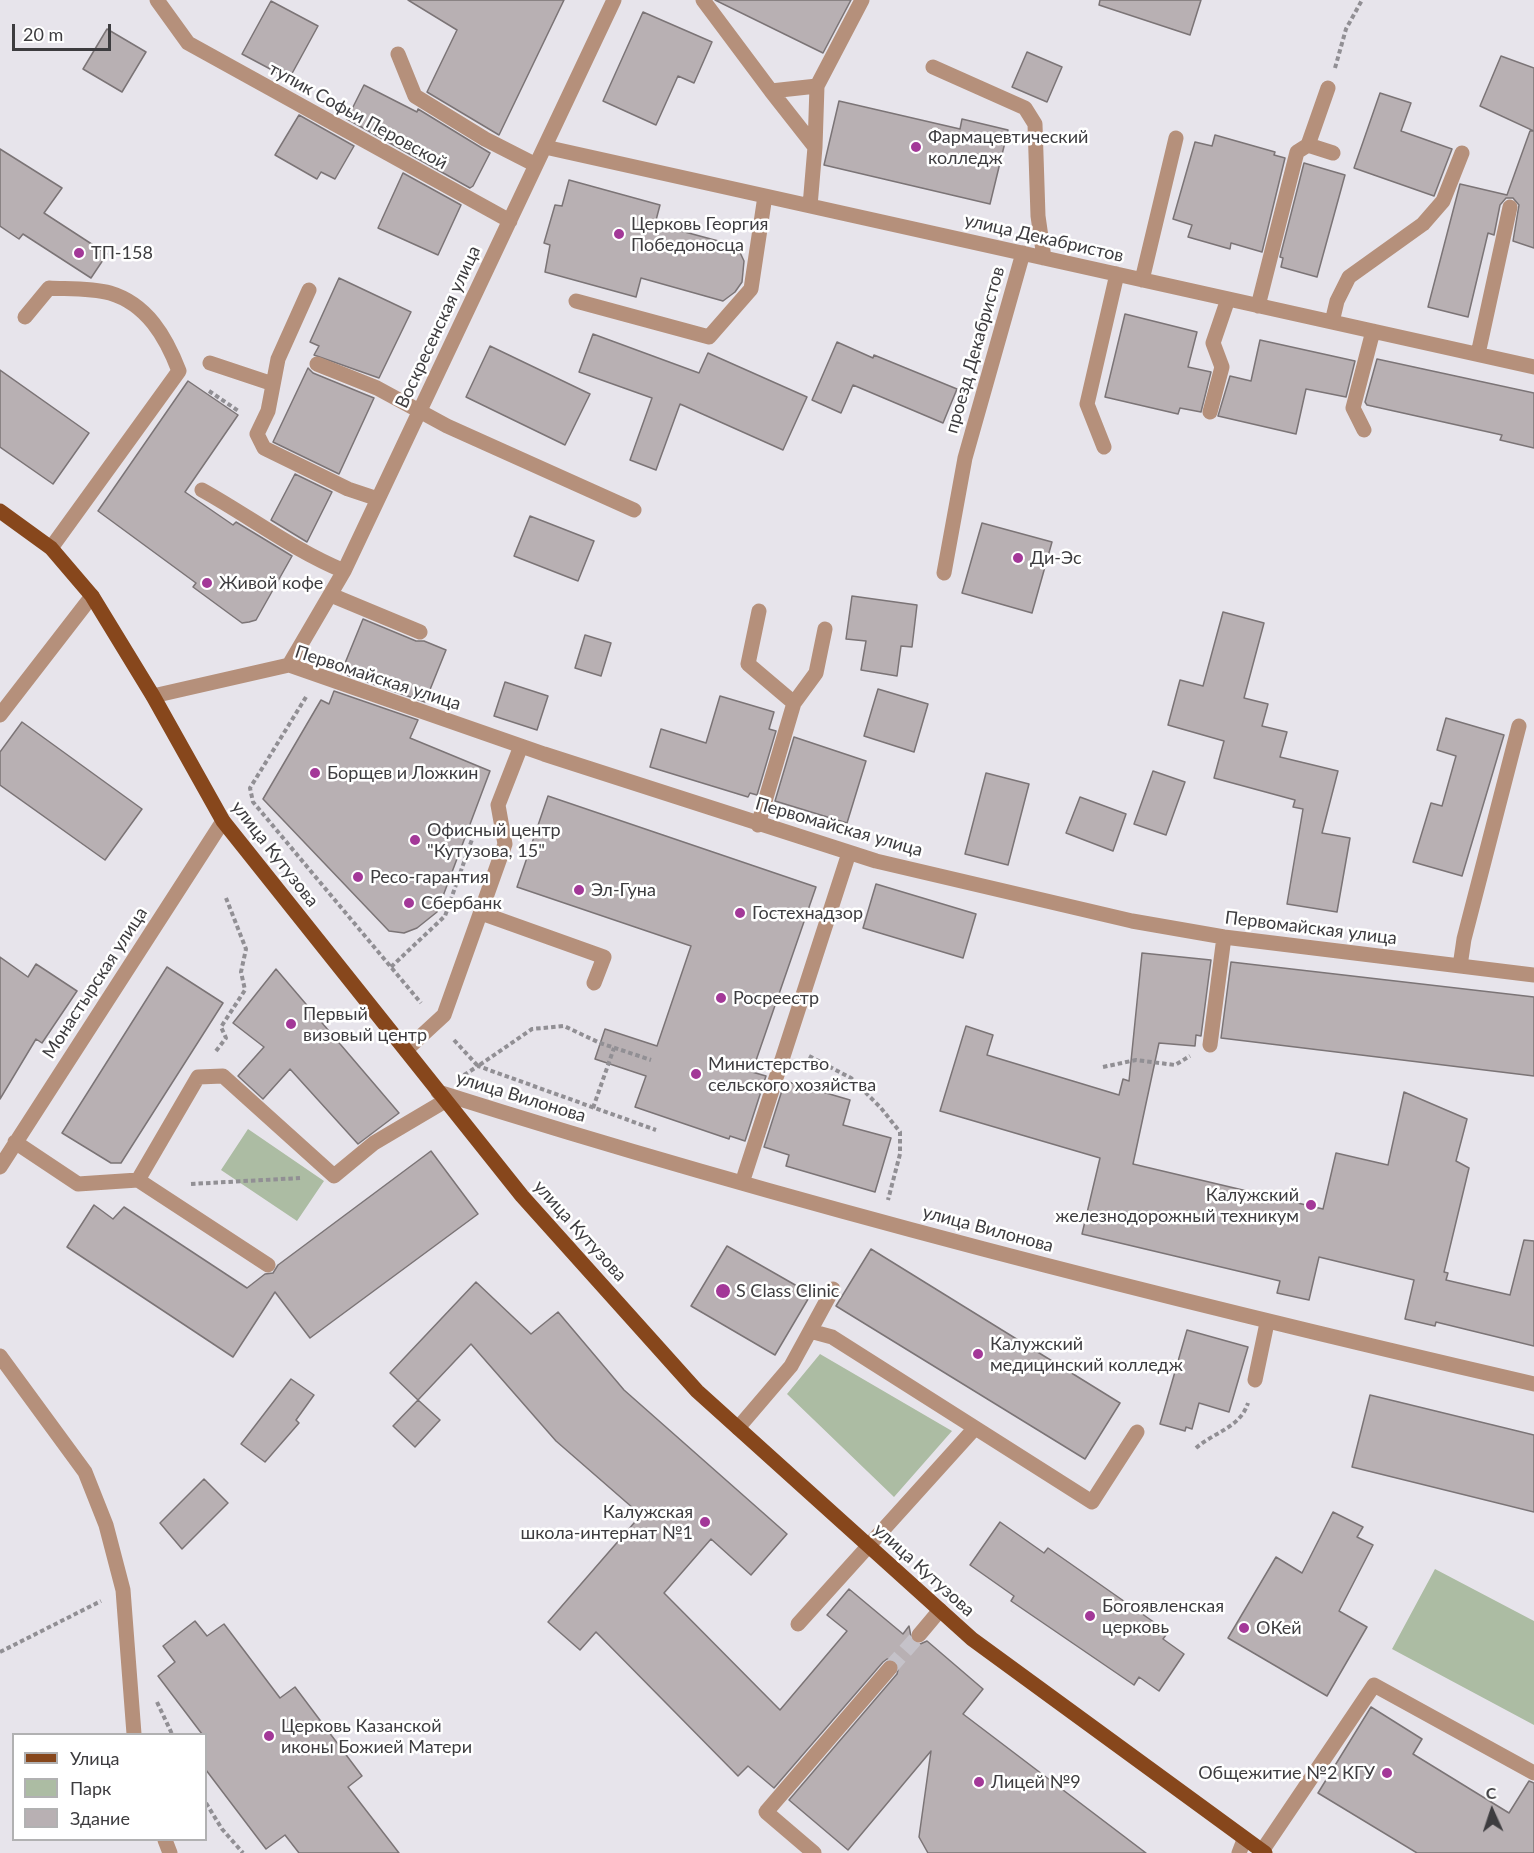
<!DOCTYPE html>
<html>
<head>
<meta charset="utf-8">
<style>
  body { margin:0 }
  #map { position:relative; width:1534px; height:1853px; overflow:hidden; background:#e7e4eb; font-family:Lato,sans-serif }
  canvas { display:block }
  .legend { position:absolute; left:12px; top:1733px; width:195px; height:108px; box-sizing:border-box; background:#fff; border:2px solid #b1b1b2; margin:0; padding:8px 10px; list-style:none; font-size:18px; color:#3d3c3f }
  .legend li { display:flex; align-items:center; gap:12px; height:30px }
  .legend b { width:30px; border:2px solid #b1b1b2 }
  .north { position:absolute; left:1462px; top:1781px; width:60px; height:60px; -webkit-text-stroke:4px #fff; paint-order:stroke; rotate:357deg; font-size:16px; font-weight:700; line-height:24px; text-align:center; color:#3d3c3f }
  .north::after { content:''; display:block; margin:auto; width:21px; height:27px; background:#3d3c3f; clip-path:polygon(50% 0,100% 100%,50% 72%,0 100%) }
  .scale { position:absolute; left:12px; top:24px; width:99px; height:27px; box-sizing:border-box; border:3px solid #3d3c3f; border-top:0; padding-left:8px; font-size:18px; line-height:21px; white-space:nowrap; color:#3d3c3f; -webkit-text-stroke:4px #fff; paint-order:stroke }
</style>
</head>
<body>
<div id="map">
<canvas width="1534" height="1853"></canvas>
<ul class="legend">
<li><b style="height:8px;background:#87471c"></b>Улица</li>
<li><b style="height:16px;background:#acbca3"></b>Парк</li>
<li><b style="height:16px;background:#b8b0b3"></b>Здание</li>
</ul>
<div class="north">С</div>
<div class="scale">20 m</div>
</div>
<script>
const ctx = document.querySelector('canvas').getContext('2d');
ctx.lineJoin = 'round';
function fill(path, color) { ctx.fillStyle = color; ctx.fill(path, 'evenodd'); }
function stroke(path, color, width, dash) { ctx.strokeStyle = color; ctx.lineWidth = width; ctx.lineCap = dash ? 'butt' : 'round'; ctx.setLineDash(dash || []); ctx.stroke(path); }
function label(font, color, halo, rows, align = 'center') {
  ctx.font = font + ' Lato,sans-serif'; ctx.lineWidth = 5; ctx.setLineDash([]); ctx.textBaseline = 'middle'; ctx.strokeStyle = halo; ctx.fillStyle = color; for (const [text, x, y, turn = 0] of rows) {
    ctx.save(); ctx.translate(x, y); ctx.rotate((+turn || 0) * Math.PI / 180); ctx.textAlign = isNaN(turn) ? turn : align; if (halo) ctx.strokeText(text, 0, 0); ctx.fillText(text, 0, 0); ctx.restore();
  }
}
const green = new Path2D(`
  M 248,1129 L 324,1181 L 297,1221 L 221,1170 Z
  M 820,1354 L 952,1431 L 894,1497 L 787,1394 Z
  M 1435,1569 L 1534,1621 L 1534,1725 L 1392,1649 Z`);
const building = new Path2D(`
  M 408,0 L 564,0 L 499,135 L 427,92 L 457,30 Z
  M 715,0 L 851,0 L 823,53 Z
  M 1100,0 L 1201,0 L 1190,35 L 1099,5 Z
  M 271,1 L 318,26 L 289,79 L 242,54 Z
  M 643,12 L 712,42 L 694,83 L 678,76 L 656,125 L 603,101 Z
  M 107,29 L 146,52 L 122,92 L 83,69 Z
  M 1027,52 L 1062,67 L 1047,102 L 1012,87 Z
  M 1501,56 L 1534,68 L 1534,131 L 1480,106 Z
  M 364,85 L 417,112 L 418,109 L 490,153 L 473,186 L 470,188 L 347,119 Z
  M 1380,93 L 1411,103 L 1401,131 L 1452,149 L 1434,196 L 1354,168 Z
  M 839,101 L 960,129 L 962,119 L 1008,130 L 990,204 L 824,165 Z
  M 299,115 L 354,146 L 335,179 L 321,172 L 317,179 L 275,155 Z
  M 1530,131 L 1534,131 L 1534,248 L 1513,241 L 1519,205 L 1513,198 L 1506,198 L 1500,205 L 1494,235 L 1488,233 L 1468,317 L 1428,307 L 1460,184 L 1507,195 Z
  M 1215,135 L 1275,152 L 1274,155 L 1285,158 L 1262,252 L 1231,243 L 1230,249 L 1188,237 L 1192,225 L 1173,219 L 1195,142 L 1212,146 Z
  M 0,149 L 62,188 L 44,213 L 107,254 L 91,278 L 23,234 L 19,239 L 0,226 Z
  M 1304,163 L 1345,175 L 1317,277 L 1281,267 L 1283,258 L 1280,257 Z
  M 403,173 L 461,205 L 438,255 L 378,228 Z
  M 569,180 L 660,205 L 655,224 L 737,246 L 744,261 L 742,282 L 735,292 L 723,301 L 641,278 L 636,297 L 545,272 L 550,245 L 544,243 L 555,205 L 562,206 Z
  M 339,278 L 411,312 L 379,378 L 314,355 L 319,346 L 310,342 Z
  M 1125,314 L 1197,332 L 1188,367 L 1211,372 L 1201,412 L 1180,408 L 1178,414 L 1105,397 Z
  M 593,334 L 699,373 L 708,353 L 807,397 L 783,450 L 680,404 L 656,470 L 630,460 L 652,398 L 579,372 Z
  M 1260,340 L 1355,361 L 1346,397 L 1306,389 L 1296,434 L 1218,416 L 1230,376 L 1251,381 Z
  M 837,342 L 873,358 L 874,355 L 957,389 L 943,423 L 853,385 L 841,413 L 812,400 Z
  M 490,346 L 590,394 L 565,445 L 466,397 Z
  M 1377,359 L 1534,393 L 1534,448 L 1500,440 L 1502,435 L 1367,405 L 1365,402 Z
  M 308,368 L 313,373 L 374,398 L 339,474 L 273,442 Z
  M 0,370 L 89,433 L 53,484 L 0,447 Z
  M 188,381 L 238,415 L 185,492 L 233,525 L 236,522 L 292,556 L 256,620 L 249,622 L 242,623 L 193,587 L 196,583 L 98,511 Z
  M 295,474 L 332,492 L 307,542 L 271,520 Z
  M 530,516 L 594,541 L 578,581 L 514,556 Z
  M 982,523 L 1052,542 L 1032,613 L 962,593 Z
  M 852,596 L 917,605 L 912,647 L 901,646 L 897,676 L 861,670 L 866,641 L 846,639 Z
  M 1223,612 L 1264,623 L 1244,698 L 1268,704 L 1262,726 L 1287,732 L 1280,757 L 1338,771 L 1322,833 L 1350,838 L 1337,912 L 1287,904 L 1303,809 L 1293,807 L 1295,800 L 1214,778 L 1224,741 L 1168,725 L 1180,680 L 1203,686 Z
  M 363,619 L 416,641 L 424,641 L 446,650 L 425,702 L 341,673 Z
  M 585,635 L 611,643 L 601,676 L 575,668 Z
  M 505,682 L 548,696 L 537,730 L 494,716 Z
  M 878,689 L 928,704 L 914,752 L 864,736 Z
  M 334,691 L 418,720 L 410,738 L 490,771 L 437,912 L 417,928 L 404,933 L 389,931 L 263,799 L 321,700 L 329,704 Z
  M 720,696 L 774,712 L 769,729 L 776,731 L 757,795 L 750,793 L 748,797 L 650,767 L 661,729 L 706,743 Z
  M 1446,718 L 1504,735 L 1462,876 L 1413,862 L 1431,803 L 1442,806 L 1456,756 L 1437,750 Z
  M 22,722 L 142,809 L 105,860 L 0,785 L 0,752 Z
  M 794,737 L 866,761 L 847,823 L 775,801 Z
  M 1153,771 L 1185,782 L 1166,835 L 1134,824 Z
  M 986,773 L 1029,784 L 1008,865 L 965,854 Z
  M 548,796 L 816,887 L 752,1072 L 766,1076 L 745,1141 L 730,1136 L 729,1139 L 635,1107 L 646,1076 L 595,1059 L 605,1029 L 657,1046 L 691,946 L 517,887 Z
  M 1080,797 L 1126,814 L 1113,851 L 1066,833 Z
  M 876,884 L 976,914 L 963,958 L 863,928 Z
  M 1142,953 L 1211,960 L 1201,1036 L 1196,1035 L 1195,1046 L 1159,1043 L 1133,1164 L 1323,1209 L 1336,1153 L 1388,1165 L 1404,1092 L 1467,1119 L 1456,1161 L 1469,1168 L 1444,1272 L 1448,1273 L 1446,1280 L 1510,1295 L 1524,1240 L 1534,1241 L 1534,1346 L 1436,1322 L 1435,1326 L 1405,1319 L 1414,1280 L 1319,1257 L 1309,1300 L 1277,1293 L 1280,1281 L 1082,1234 L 1100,1158 L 940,1111 L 966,1026 L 993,1035 L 987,1055 L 1119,1095 L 1123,1079 L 1129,1081 Z
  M 0,957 L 28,977 L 36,964 L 77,991 L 42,1043 L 36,1039 L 0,1099 Z
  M 1231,962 L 1534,997 L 1534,1076 L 1221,1038 Z
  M 167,967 L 223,1003 L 121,1163 L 111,1163 L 62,1133 Z
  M 276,969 L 399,1113 L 358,1144 L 290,1069 L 263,1099 L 238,1076 L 264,1047 L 233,1023 Z
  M 785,1081 L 850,1100 L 843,1125 L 891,1138 L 875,1192 L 786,1166 L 789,1155 L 764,1147 Z
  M 431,1151 L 478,1214 L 310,1338 L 275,1292 L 233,1357 L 67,1247 L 94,1205 L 113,1219 L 124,1207 L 247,1288 L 265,1274 L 273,1273 L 278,1265 Z
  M 727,1246 L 811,1294 L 775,1355 L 691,1306 Z
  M 871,1249 L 1120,1403 L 1085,1459 L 836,1306 Z
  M 476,1282 L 531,1334 L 558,1312 L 624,1390 L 787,1534 L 751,1575 L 711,1539 L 664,1593 L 780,1710 L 847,1631 L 827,1615 L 849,1589 L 903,1634 L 909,1626 L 912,1642 L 918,1645 L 927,1641 L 983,1689 L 963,1714 L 1146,1853 L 928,1853 L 919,1837 L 931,1751 L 848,1850 L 789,1800 L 897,1674 L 899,1665 L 896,1660 L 887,1659 L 883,1662 L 774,1788 L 748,1766 L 738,1776 L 596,1632 L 580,1650 L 548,1622 L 641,1515 L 556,1441 L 471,1344 L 418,1400 L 390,1373 Z
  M 1187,1330 L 1248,1347 L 1229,1412 L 1199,1403 L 1192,1429 L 1186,1427 L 1185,1431 L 1160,1424 Z
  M 291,1379 L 314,1395 L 296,1420 L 299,1423 L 265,1462 L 241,1444 Z
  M 1370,1395 L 1534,1435 L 1534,1512 L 1352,1467 Z
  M 418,1400 L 440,1420 L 415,1447 L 393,1426 Z
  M 204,1479 L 228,1503 L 182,1549 L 160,1523 Z
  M 1333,1512 L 1363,1527 L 1357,1537 L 1373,1545 L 1339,1611 L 1367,1627 L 1327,1696 L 1228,1638 L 1276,1557 L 1302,1573 Z
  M 1000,1522 L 1044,1553 L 1048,1548 L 1168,1632 L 1163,1639 L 1184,1654 L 1159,1691 L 1139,1677 L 1134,1685 L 1011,1601 L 1014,1596 L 970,1565 Z
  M 195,1621 L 207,1636 L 224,1624 L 280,1698 L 295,1687 L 362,1776 L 348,1787 L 399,1853 L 299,1853 L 285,1835 L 266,1849 L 206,1770 L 206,1734 L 202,1734 L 158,1676 L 175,1662 L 163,1646 Z
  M 1371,1707 L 1422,1739 L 1413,1754 L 1509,1813 L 1529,1781 L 1534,1783 L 1534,1853 L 1417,1853 L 1318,1793 Z`);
const minorTunnel = new Path2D(`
  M 890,1668 L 919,1635`);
const path = new Path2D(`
  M 1335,68 L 1346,29 L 1362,0
  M 209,391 L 240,412
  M 306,697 L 250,788 L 253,802 L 421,1003
  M 391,967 L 445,916 L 476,828
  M 454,1040 L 478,1066 L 532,1029 L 564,1026 L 600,1043 L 651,1060
  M 216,1051 L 226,1038 L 221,1027 L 245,990 L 241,972 L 246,949 L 226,898
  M 809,1056 L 851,1078 L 881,1108 L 900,1132 L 900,1154 L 888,1200
  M 1103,1067 L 1136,1060 L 1175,1065 L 1190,1056
  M 464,1075 L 478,1066 L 656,1130
  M 593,1108 L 614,1048
  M 191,1184 L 300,1178
  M 1196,1448 C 1214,1432 1240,1428 1248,1403
  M 0,1652 L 101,1601
  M 157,1702 L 172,1734
  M 206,1803 L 222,1829 L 243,1853`);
const minor = new Path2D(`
  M 157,0 L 188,43 L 510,221
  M 703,0 L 771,91 L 817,86 L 862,0
  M 398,54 L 415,96 L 485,139 L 536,165
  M 933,67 L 1025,108 L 1035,124 L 1038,216 L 1044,258
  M 771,91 L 815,147 L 810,206
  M 1308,145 L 1328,88
  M 545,147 L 1534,367
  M 815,147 L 817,86
  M 1142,280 L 1176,138
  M 309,290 L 278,359 L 268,411 L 257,434 L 264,448 L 348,489 L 378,499
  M 576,301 L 709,337 L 751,289 L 765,196
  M 1258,306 L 1297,152 L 1308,145 L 1333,153
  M 25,317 L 49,288 C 68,289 92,288 110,293 C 147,304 166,337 179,371 L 51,548
  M 1332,322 L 1337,301 L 1349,277 L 1423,224 L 1443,201 L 1462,153
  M 1478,354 L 1510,207
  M 210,363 L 273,384
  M 317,364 L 377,388 L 447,426 L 634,510
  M 1210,412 L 1222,367 L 1213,343 L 1228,299
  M 1364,430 L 1353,408 L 1373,331
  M 1104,447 L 1087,404 L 1117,274
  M 202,490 C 249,516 293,550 344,571
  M 944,573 L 965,458 L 1023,253
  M 331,595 L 420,632
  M 289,665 L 344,571 L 614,0
  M 153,696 L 289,665 L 544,754 L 876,861 L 1132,921 L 1224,937 L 1534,975
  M 794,703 L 816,673 L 825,629
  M 0,715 L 92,596
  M 758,825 L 794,703 L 748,664 L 759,611
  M 481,913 L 604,957 L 594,983
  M 1460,966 L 1464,939 L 1519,726
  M 1210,1045 L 1224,937
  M 406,1050 L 444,1015 L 505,844 L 498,805 L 521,746
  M 438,1092 C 798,1206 1166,1299 1534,1384
  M 15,1142 L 78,1184 L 138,1180 L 268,1265
  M 0,1167 L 223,821
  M 138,1180 L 198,1077 L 223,1076 L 334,1176 L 374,1143 L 445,1101
  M 742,1183 L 849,853
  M 810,1331 L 832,1337 L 1092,1502 L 1137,1432
  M 0,1356 L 85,1472 L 106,1525 L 123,1590 L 134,1734
  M 1255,1380 L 1267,1323
  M 738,1428 L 791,1366 L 833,1289
  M 798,1624 L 975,1428
  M 919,1635 L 940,1610
  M 165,1840 L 170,1853
  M 1262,1851 L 1374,1685 L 1534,1773
  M 814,1853 L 766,1812 L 890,1668
  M 1239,1853 L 1244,1840`);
const major = new Path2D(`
  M 0,511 L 51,548 L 92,596 L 153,696 L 223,821 L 522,1196 L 697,1391 L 972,1639 L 1265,1853`);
const markers = [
  [916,147,6,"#a33898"],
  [619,234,6,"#a33898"],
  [79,253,6,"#a33898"],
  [1018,558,6,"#a33898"],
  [207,583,6,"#a33898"],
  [315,773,6,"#a33898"],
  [415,840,6,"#a33898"],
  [358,877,6,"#a33898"],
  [579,890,6,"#a33898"],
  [409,903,6,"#a33898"],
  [740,913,6,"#a33898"],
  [721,998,6,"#a33898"],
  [291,1024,6,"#a33898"],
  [696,1074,6,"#a33898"],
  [1311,1205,6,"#a33898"],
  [723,1291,8,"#a33898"],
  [978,1354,6,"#a33898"],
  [705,1522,6,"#a33898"],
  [1090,1616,6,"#a33898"],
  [1244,1628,6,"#a33898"],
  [269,1736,6,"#a33898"],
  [1387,1773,6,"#a33898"],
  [979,1782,6,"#a33898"]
];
const streetNames = [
  ["тупик Софьи Перовской",358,116,29],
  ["улица Декабристов",1044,238,13],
  ["Воскресенская улица",438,327,-65],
  ["проезд Декабристов",975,350,-74],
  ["Первомайская улица",378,678,18],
  ["Первомайская улица",839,827,16],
  ["улица Кутузова",275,854,52],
  ["Первомайская улица",1311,928,7],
  ["Монастырская улица",95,983,-57],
  ["улица Вилонова",521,1097,17],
  ["улица Вилонова",988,1229,15],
  ["улица Кутузова",580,1231,48],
  ["улица Кутузова",924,1570,42]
];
const poiNames = [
  ["Фармацевтический",928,137],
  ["колледж",928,158],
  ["Церковь Георгия",631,224],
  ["Победоносца",631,245],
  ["ТП-158",91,253],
  ["Ди-Эс",1030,558],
  ["Живой кофе",219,583],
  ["Борщев и Ложкин",327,773],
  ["Офисный центр",427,830],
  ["\"Кутузова, 15\"",427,851],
  ["Ресо-гарантия",370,877],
  ["Эл-Гуна",591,890],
  ["Сбербанк",421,903],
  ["Гостехнадзор",752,913],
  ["Росреестр",733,998],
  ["Первый",303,1014],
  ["визовый центр",303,1035],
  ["Министерство",708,1064],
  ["сельского хозяйства",708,1085],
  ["Калужский",1299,1195,"right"],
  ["железнодорожный техникум",1299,1216,"right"],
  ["S Class Clinic",736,1291],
  ["Калужский",990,1344],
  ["медицинский колледж",990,1365],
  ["Калужская",693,1512,"right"],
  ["школа-интернат №1",693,1533,"right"],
  ["Богоявленская",1102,1606],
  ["церковь",1102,1627],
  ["ОКей",1256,1628],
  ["Церковь Казанской",281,1726],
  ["иконы Божией Матери",281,1747],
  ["Общежитие №2 КГУ",1375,1773,"right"],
  ["Лицей №9",991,1782]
];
fill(green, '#acbca3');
fill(building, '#b8b0b3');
stroke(building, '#7b7476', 1.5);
stroke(minorTunnel, '#c5c2c9', 15, [15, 8]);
stroke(path, '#918f94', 4, [4.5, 3]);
stroke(minor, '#b5907b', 15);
stroke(major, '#87471c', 15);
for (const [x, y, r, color] of markers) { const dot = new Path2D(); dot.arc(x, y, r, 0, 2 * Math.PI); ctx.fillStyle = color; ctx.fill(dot); stroke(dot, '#fff', 2); }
label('18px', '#3d3c3f', '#fff', streetNames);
label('18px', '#3d3c3f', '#fff', poiNames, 'left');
</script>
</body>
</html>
